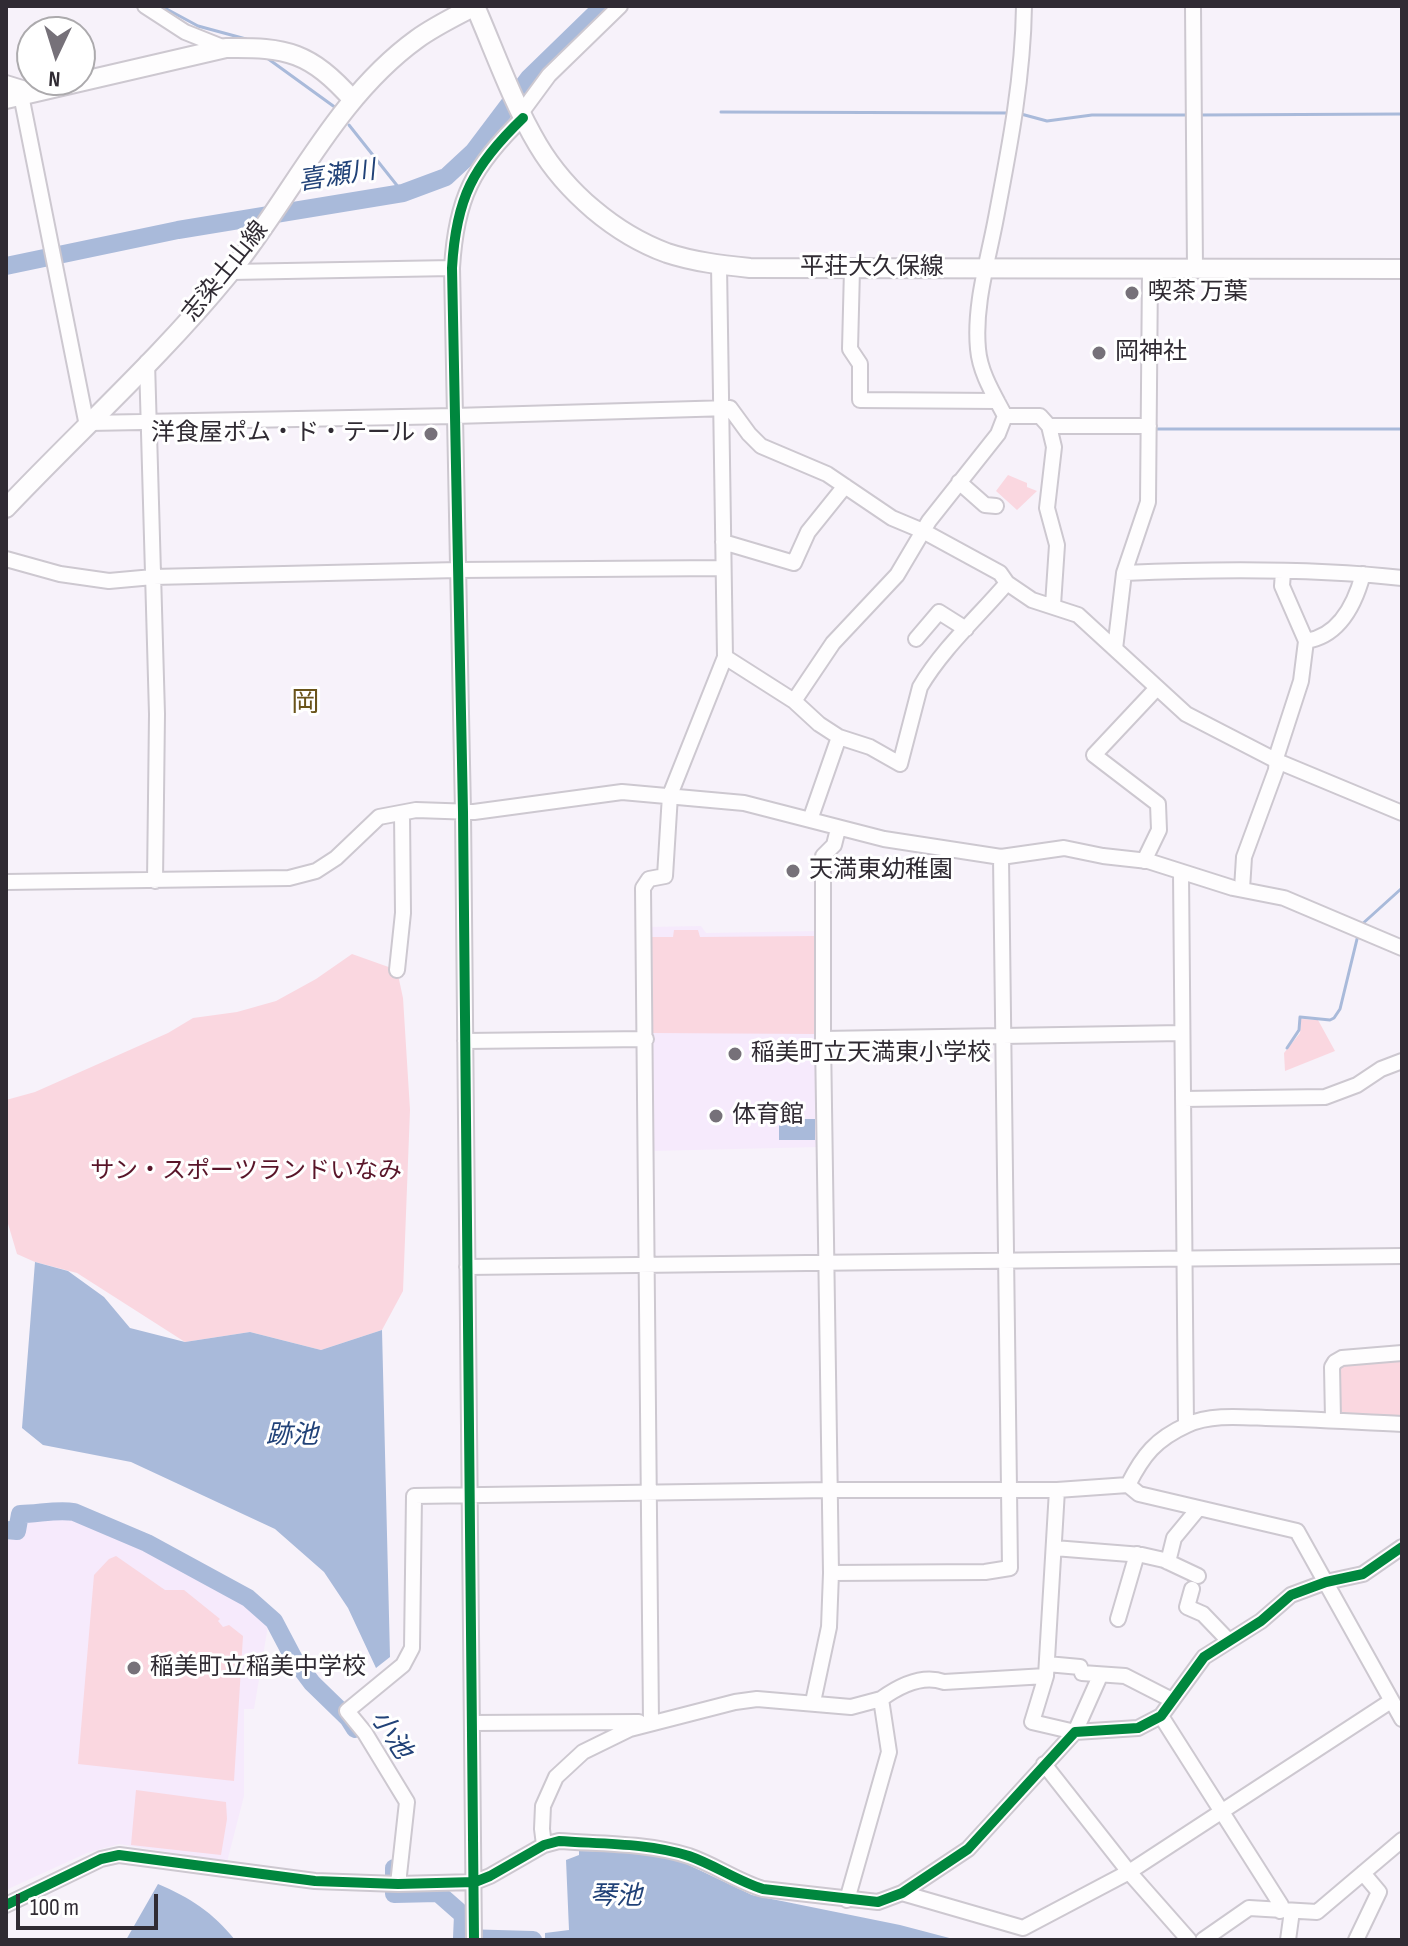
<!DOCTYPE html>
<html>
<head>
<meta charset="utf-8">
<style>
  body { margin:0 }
  #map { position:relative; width:1408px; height:1946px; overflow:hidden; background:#f7f2fa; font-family:"Sofia Sans Condensed",sans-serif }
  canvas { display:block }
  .frame { position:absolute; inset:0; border:8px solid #302b33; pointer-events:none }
  .north { position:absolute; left:16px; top:16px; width:80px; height:80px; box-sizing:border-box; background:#fff; border:2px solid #acaaad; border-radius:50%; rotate:184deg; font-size:22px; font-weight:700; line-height:32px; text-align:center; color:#302b33 }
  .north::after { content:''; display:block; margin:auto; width:28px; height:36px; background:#767179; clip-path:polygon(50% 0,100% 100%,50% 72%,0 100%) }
  .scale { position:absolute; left:16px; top:1894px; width:142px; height:36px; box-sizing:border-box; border:4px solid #302b33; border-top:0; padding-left:10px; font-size:24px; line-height:28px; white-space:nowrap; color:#302b33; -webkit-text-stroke:6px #fff; paint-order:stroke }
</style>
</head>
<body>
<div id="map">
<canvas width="1408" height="1946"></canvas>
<div class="frame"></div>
<div class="north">N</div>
<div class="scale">100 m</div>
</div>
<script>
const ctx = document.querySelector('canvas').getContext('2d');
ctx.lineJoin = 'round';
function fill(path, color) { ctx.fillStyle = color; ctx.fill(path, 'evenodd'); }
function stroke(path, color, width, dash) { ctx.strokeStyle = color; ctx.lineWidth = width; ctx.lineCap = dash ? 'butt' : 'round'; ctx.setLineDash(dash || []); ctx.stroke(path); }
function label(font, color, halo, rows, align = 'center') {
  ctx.font = font + ' "Sofia Sans Condensed","Noto Sans JP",sans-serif'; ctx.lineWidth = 6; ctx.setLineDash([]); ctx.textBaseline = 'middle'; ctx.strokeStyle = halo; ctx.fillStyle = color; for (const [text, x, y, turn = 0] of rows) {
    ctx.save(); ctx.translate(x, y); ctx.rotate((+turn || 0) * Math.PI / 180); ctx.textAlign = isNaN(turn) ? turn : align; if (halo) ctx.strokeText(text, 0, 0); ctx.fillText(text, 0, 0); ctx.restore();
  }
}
const built = new Path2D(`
  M 701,926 L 706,933 L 818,931 L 821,1147 L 650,1151 L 647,927 Z
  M 71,1516 L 152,1549 L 233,1596 L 268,1626 L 254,1709 L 244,1709 L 244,1796 L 227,1862 L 119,1844 L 87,1853 L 6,1890 L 6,1540 L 12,1536 L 20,1538 L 26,1520 Z`);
const green = new Path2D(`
  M 1008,475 L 1027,483 L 1027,487 L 1037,491 L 1017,510 L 996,491 Z
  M 674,930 L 698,930 L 700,937 L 814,936 L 815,1034 L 653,1033 L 652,937 L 673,937 Z
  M 352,954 L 397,970 L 403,998 L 410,1110 L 403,1291 L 382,1330 L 321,1350 L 250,1332 L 185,1342 L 77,1273 L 35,1262 L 17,1254 L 6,1217 L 6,1100 L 35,1092 L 168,1033 L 193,1018 L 237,1012 L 276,1001 L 316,979 Z
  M 1301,1019 L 1318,1020 L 1335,1051 L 1285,1071 L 1284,1053 L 1300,1033 Z
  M 1402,1357 L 1402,1422 L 1336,1417 L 1336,1365 Z
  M 116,1556 L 165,1590 L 184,1590 L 220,1619 L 218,1621 L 223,1627 L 229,1625 L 243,1636 L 234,1781 L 78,1764 L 94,1575 L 109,1559 Z
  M 136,1790 L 226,1802 L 227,1819 L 221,1855 L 131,1845 Z`);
const water = new Path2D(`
  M 779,1119 L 815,1119 L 815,1140 L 779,1140 Z
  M 35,1262 L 68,1271 L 104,1297 L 130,1328 L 185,1342 L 250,1332 L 321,1350 L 382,1330 L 390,1657 L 376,1668 L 348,1608 L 324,1572 L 275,1529 L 131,1462 L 43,1445 L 22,1428 Z
  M 579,1851 L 626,1852 L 674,1858 L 752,1895 L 900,1925 L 957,1940 L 545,1940 L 545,1933 L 569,1930 L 566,1860 L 579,1855 Z
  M 158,1884 C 189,1897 214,1913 235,1940 L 126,1940 Z`);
const stream = new Path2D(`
  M 161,6 L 198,26 L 246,39
  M 267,58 L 336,108
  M 721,112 L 1010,113
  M 1021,114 L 1047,121 L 1092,115 L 1188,115
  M 1200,115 L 1402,114
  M 349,125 L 403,193
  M 1154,429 L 1402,429
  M 1360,926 L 1402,888
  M 1287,1048 L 1299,1030 L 1300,1017 L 1330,1020 L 1334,1018 L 1340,1009 L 1358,935`);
const river = new Path2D(`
  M 6,266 L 178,230 L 403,193 L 446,177 L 474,151 L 529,78 L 603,6
  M 6,1530 L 17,1531 L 20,1514 C 38,1514 57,1509 74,1512 L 147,1543 L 248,1598 L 274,1621 L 294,1659 L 312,1683 L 348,1718 L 355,1729
  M 394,1868 L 394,1894 L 438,1893 L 463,1915 L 462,1938 L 533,1940`);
const minor = new Path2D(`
  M 145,6 L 185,32 L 225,48
  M 1193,6 L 1195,270
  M 6,83 L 32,91
  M 21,95 L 87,426
  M 521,113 L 549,75 L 620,6
  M 852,269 L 850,349 L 860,364 L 860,400 L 997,401
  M 231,272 L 452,268
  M 147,362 L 157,714 L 155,881
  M 1005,416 L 1040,416 L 1049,426 L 1149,426
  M 89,423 L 454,416 L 730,408 L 749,434 L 761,446 L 827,474 L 892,518 L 923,531 L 1000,573 L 1007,583 L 1032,600 L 1078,615 L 1186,714 L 1277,761 L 1402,813
  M 1049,426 L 1054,447 L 1047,508 L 1057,545 L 1053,605
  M 959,482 L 985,505 L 996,506
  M 723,542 L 794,563 L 808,532 L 845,486
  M 6,559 L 60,574 L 109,581 L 153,577 L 458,570 L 723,568
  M 1124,573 C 1215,569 1312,568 1402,578
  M 916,639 L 939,612 L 966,629
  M 1306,641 C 1339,636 1355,604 1363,574
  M 1115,649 L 1124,573 L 1148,502 L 1150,270
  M 725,657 L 794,701 L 819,724 L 839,737 L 810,820
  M 794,701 L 833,643 L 897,575 L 929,521 L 998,434 L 1005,416 C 994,395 980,373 978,349 C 974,307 987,264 995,223 C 1009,150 1023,80 1024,6
  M 839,737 L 870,747 L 900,764 L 920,687 C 943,648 978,617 1007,583
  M 1144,861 L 1159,830 L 1158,804 L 1094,755 L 1156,689
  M 1181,873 L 1186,1425
  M 6,882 L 289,878 L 316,871 L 336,858 L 379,817 L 416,810 L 474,812 L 622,792 L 744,803 L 884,839 L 1001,857 L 1064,848 L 1103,856 L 1148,861 L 1233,888 L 1284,898 L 1402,948
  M 1242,889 L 1244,857 L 1276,770 L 1277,755 L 1301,681 L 1306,641 L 1282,586 L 1283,572
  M 397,970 L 403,913 L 402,813
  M 823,1039 L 1182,1033
  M 465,1041 L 646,1039
  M 1183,1099 L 1325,1097 L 1357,1085 L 1381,1069 L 1402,1061
  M 467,1267 L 1402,1256
  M 1333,1419 L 1332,1367 L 1335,1362 L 1342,1358 L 1402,1353
  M 1128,1485 L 1139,1494 L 1297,1531 L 1402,1719
  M 1057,1490 L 1046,1676 L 1032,1722 L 1075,1732 L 1100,1676
  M 1054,1548 L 1142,1555 L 1164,1560 L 1198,1576
  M 1168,1562 L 1174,1538 L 1198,1509
  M 831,1573 L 985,1572 L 1010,1568 L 1001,857
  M 1192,1589 L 1187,1607 L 1203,1614 L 1228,1640
  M 1118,1619 L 1137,1554
  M 1047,1664 L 1080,1667 L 1082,1673 L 1125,1676 L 1172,1700
  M 881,1699 C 899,1686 922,1674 944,1682 L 1046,1676
  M 813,1702 L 829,1627 L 831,1573 L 823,1039 L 823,856 L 834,845 L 838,829
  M 1161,1716 L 1281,1905 L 1280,1911
  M 651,1722 L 643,888 L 649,879 L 665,876 L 670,795 L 725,657 L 719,265
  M 472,1723 L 639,1722
  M 1044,1764 L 1129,1872 L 1189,1940
  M 544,1845 L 542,1829 L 543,1806 L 556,1777 L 583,1752 L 630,1729 L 735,1702 L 757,1699 L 851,1707 L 881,1699 L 889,1752 L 847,1900
  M 398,1884 L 407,1802 L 365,1733 L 347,1711 L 403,1665 L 412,1648 L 414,1496 L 830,1490 L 1057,1490 L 1128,1485 C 1143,1455 1156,1439 1187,1425 C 1210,1414 1241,1417 1266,1418 C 1312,1419 1357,1422 1402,1424
  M 902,1893 L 1023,1928 L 1129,1872 L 1391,1701
  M 6,1905 L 101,1859 L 119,1855 L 315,1881 L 398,1884 L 475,1882 L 490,1876 L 544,1845 L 559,1841 C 602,1844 648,1843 689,1856 C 715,1865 737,1881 763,1889 L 878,1902 L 902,1893 L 968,1849 L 1075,1732 L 1138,1728 L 1161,1716 L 1204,1657 L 1261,1621 L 1291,1595 L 1326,1582 L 1363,1574 L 1402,1547
  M 474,1940 L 463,812 L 452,268 C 456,198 473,166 523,118
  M 1203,1940 L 1249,1908 L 1317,1912 L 1402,1840
  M 1288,1940 L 1292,1911
  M 1356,1940 L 1379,1892 L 1363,1873`);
const major = new Path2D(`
  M 475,6 C 495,52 512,101 538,145 C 566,192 615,234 667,253 C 694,262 722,265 750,268 L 1402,269
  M 6,99 L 226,48 C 287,47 310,52 353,100
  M 6,508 C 79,431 161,357 228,275 C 292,197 334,99 417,39 C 435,26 456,16 475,6`);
const cycleway = new Path2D(`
  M 6,1905 L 101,1859 L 119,1855 L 315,1881 L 398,1884 L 475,1882 L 490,1876 L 544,1845 L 559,1841 C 602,1844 648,1843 689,1856 C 715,1865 737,1881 763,1889 L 878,1902 L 902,1893 L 968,1849 L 1075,1732 L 1138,1728 L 1161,1716 L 1204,1657 L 1261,1621 L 1291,1595 L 1326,1582 L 1363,1574 L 1402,1547
  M 474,1940 L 463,812 L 452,268 C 456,198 473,166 523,118`);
const markers = [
  [1132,293,8,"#767179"],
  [1099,353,8,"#767179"],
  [431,434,8,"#767179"],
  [793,871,8,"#767179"],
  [735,1054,8,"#767179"],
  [716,1116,8,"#767179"],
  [134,1668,8,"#767179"]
];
const streetNames = [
  ["平荘大久保線",872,268],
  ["志染土山線",226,272,-51]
];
const poiNames = [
  ["喫茶 万葉",1148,293],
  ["岡神社",1115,353],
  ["洋食屋ポム・ド・テール",415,434,"right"],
  ["天満東幼稚園",809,871],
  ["稲美町立天満東小学校",751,1054],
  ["体育館",732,1116],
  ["稲美町立稲美中学校",150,1668]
];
const parkNames = [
  ["サン・スポーツランドいなみ",246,1172]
];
const waterNames = [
  ["喜瀬川",337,177,-9],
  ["跡池",292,1436],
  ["小池",390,1735,57],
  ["琴池",616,1897]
];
const quarterNames = [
  ["岡",305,704]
];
fill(built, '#f6eafc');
fill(green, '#fad7e0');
fill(water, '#a9bada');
stroke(stream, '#a9bada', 3);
stroke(river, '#a9bada', 18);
stroke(minor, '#cdc8d0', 18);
stroke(major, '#cdc8d0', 22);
stroke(minor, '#fefdfe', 14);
stroke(major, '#fefdfe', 18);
stroke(cycleway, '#00873e', 10);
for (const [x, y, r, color] of markers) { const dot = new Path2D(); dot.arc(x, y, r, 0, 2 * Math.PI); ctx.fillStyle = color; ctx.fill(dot); stroke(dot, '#fff', 3); }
label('24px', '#302b33', '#fff', streetNames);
label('24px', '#302b33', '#fff', poiNames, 'left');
label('24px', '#591529', '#fff', parkNames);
label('italic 26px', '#214278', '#fff', waterNames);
label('28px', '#6a541a', '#fff', quarterNames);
</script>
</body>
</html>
